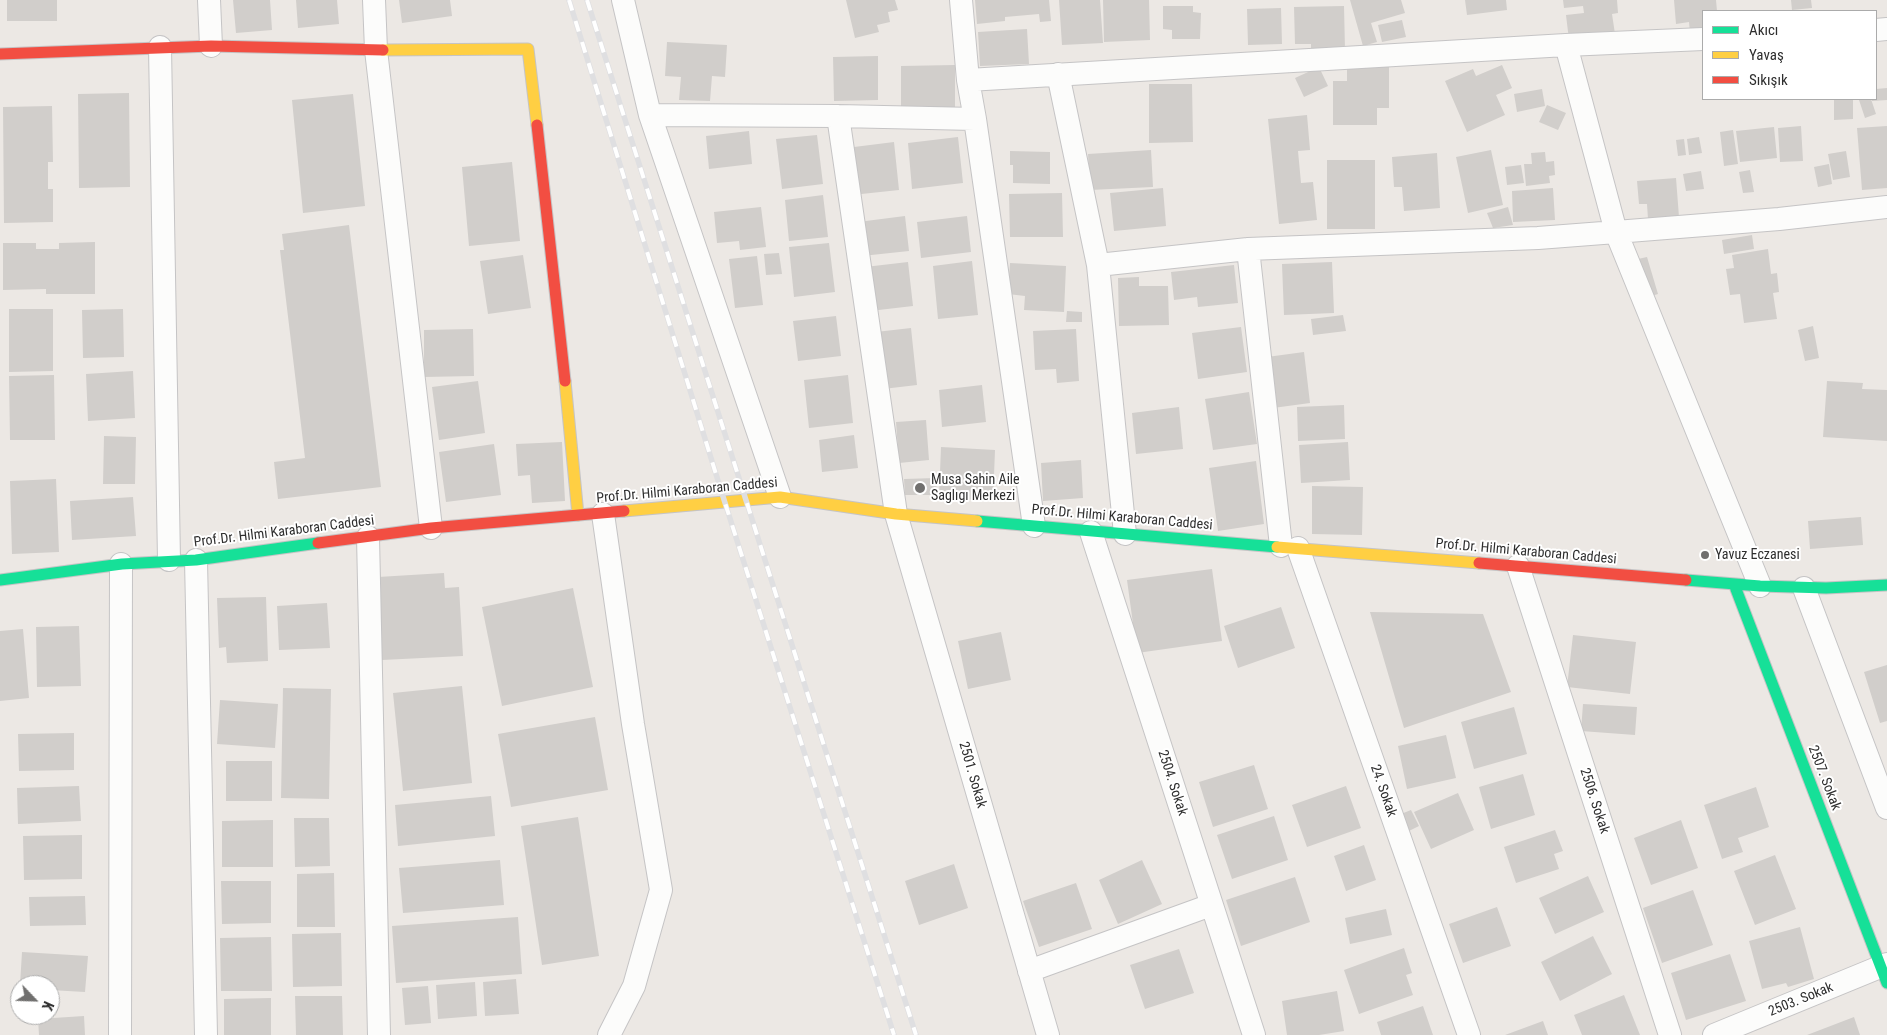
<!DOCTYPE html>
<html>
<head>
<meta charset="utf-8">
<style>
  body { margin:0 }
  #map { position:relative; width:1887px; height:1035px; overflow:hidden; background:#ece8e4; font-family:"Roboto Condensed",sans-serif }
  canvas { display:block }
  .legend { position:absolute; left:1702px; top:10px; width:175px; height:90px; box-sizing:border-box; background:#fff; border:1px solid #ababab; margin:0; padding:6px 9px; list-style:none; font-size:15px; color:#2e2e2e }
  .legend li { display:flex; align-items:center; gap:10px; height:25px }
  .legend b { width:25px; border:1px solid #ababab }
  .north { position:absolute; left:10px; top:975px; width:50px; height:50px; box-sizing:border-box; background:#fff; border:1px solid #ababab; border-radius:50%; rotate:114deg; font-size:14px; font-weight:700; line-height:20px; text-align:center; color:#2e2e2e }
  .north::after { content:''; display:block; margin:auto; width:18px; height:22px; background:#706f6e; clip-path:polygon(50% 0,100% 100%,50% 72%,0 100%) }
</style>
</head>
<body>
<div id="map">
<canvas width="1887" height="1035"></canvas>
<ul class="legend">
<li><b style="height:6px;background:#16e098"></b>Akıcı</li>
<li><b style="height:6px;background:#ffcf43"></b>Yavaş</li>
<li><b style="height:6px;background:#f24e42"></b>Sıkışık</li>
</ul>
<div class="north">K</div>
</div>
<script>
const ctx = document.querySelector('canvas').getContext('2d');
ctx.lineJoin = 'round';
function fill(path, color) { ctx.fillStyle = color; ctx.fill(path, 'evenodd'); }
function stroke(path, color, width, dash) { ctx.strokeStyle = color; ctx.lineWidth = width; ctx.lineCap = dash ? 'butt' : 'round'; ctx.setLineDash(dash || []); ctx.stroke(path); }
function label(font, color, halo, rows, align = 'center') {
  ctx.font = font + ' "Roboto Condensed",sans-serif'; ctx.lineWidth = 4; ctx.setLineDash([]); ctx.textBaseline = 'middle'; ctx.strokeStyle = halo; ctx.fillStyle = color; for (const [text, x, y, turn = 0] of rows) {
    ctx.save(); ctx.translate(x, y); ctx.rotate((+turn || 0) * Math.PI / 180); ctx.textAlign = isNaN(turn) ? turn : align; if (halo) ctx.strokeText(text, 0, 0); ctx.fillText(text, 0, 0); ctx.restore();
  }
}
const building = new Path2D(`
  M 7,0 L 57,0 L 57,21 L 7,21 Z
  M 233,0 L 270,0 L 272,30 L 236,33 Z
  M 296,0 L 337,0 L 339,24 L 298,28 Z
  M 399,0 L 450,0 L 452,16 L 402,23 Z
  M 846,0 L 895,0 L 898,10 L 888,12 L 890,22 L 877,25 L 879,32 L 855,38 Z
  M 975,0 L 1049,0 L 1051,21 L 1040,22 L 1039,14 L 1005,17 L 1005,21 L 977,24 Z
  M 1059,0 L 1100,0 L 1103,43 L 1062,45 Z
  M 1103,0 L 1149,0 L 1150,40 L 1104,42 Z
  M 1350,0 L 1401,0 L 1405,13 L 1371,23 L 1377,42 L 1363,46 Z
  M 1465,0 L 1506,0 L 1507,10 L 1467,15 Z
  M 1563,0 L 1617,0 L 1618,13 L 1612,14 L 1615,34 L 1569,40 L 1566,15 L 1584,13 L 1583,6 L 1564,8 Z
  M 1674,0 L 1716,0 L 1717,11 L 1703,11 L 1703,32 L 1690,33 L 1689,22 L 1676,24 Z
  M 1791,0 L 1811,0 L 1812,8 L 1792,10 Z
  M 1163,6 L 1193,6 L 1193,12 L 1201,13 L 1200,39 L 1172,39 L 1172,30 L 1163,29 Z
  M 1344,6 L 1345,50 L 1311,50 L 1311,44 L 1295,44 L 1294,7 Z
  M 1281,8 L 1282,44 L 1248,45 L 1247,9 Z
  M 1402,20 L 1406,37 L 1382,42 L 1378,25 Z
  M 1027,29 L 1029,64 L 980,66 L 978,32 Z
  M 667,42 L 727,45 L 725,77 L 712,76 L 710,101 L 679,100 L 681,77 L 665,76 Z
  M 878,56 L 878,100 L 834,101 L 833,57 Z
  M 955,65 L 955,107 L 901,107 L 901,66 Z
  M 1502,65 L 1512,88 L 1496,95 L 1505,115 L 1467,132 L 1445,81 L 1473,69 L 1476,76 Z
  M 1389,66 L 1389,108 L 1377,108 L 1377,125 L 1333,125 L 1333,81 L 1347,81 L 1347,67 Z
  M 1319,67 L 1328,86 L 1304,97 L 1295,78 Z
  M 1149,84 L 1192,84 L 1193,142 L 1149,143 Z
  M 1887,88 L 1887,100 L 1872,101 L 1872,99 L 1876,99 L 1876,89 Z
  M 1542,89 L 1545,106 L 1517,112 L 1514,94 Z
  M 129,93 L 130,187 L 79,188 L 78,94 Z
  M 353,94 L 365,206 L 303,213 L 292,100 Z
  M 1834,99 L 1853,99 L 1853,119 L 1834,120 Z
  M 1871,99 L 1876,114 L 1865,118 L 1859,100 Z
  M 1547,105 L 1566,113 L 1558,130 L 1539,122 Z
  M 52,106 L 53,162 L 48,162 L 48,189 L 53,189 L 53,222 L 4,223 L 3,107 Z
  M 1307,115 L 1310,150 L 1298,151 L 1301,183 L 1313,182 L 1317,220 L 1279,224 L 1268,119 Z
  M 1801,126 L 1803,161 L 1780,162 L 1778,128 Z
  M 1887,126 L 1887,188 L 1862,190 L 1857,128 Z
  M 1774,127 L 1777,158 L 1740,162 L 1736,131 Z
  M 1733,130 L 1738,164 L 1724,166 L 1720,132 Z
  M 749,131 L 752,164 L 709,169 L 706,136 Z
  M 817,135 L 823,184 L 782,189 L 776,139 Z
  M 958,137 L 963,183 L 912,189 L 908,143 Z
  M 1699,137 L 1702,153 L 1689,155 L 1687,139 Z
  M 1684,139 L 1686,155 L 1678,156 L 1676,140 Z
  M 894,142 L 899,190 L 852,195 L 846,148 Z
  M 1151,150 L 1153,187 L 1090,190 L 1088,154 Z
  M 1491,150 L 1503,205 L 1468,213 L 1456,157 Z
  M 1010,151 L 1050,152 L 1050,184 L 1013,183 L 1013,165 L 1010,165 Z
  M 1846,151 L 1850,177 L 1833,180 L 1828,154 Z
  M 1545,152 L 1546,162 L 1554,161 L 1555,175 L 1549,176 L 1550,183 L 1526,186 L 1524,164 L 1532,164 L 1531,153 Z
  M 1437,153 L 1440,208 L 1404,211 L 1402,187 L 1394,187 L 1392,157 Z
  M 1327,160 L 1375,160 L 1375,229 L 1327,229 Z
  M 512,162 L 520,241 L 469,246 L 462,167 Z
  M 1829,164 L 1832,184 L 1818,187 L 1814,167 Z
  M 1521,165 L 1524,183 L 1507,185 L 1505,167 Z
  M 1750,170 L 1754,192 L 1743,193 L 1739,172 Z
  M 1701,171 L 1704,189 L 1686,191 L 1683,174 Z
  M 1676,178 L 1679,217 L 1648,219 L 1647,204 L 1639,204 L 1637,181 Z
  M 1163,188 L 1166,226 L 1114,231 L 1110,193 Z
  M 1553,188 L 1555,220 L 1513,222 L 1512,191 Z
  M 1062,193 L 1063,237 L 1010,237 L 1009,194 Z
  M 823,195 L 828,237 L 789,241 L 785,200 Z
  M 761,207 L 766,247 L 740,250 L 739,241 L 717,243 L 714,212 Z
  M 1508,207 L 1513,225 L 1493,228 L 1487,213 Z
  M 905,216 L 909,251 L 862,256 L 858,222 Z
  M 967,216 L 971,252 L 921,258 L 917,222 Z
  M 349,225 L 381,487 L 278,499 L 274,462 L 305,458 L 280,250 L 284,250 L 282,234 Z
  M 1752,235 L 1754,249 L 1724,254 L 1722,240 Z
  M 95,242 L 95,294 L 46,294 L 46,289 L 3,290 L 3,243 L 36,243 L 36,249 L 59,249 L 59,243 Z
  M 829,243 L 835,292 L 794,297 L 789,247 Z
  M 1768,249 L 1771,274 L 1777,273 L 1779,292 L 1773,293 L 1777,319 L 1744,323 L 1740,294 L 1730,295 L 1726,269 L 1734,268 L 1732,255 Z
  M 779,253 L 782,274 L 766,275 L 764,254 Z
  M 523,255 L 531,308 L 488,314 L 480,261 Z
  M 757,256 L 763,305 L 735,308 L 729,259 Z
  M 1647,257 L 1658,294 L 1648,297 L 1638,259 Z
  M 972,261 L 978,315 L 938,319 L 933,266 Z
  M 908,262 L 913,306 L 870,311 L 865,267 Z
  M 1332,262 L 1334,313 L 1284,315 L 1282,264 Z
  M 1010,263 L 1066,266 L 1064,312 L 1024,310 L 1025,296 L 1008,294 Z
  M 1234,265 L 1238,303 L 1198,307 L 1197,297 L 1174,300 L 1171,272 Z
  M 1139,277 L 1139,286 L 1168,286 L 1169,325 L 1119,326 L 1118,278 Z
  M 9,309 L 53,309 L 53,371 L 9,372 Z
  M 123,309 L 124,357 L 83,358 L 82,310 Z
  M 1067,311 L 1082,312 L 1082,322 L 1066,322 Z
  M 1343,315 L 1346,331 L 1313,335 L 1311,319 Z
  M 836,316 L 841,356 L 798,361 L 793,321 Z
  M 1813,326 L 1819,358 L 1805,361 L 1798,330 Z
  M 1241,327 L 1247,372 L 1198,379 L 1192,333 Z
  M 911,328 L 917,385 L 883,389 L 876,332 Z
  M 473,329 L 474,376 L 424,377 L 424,330 Z
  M 1076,329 L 1079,381 L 1057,383 L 1056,369 L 1035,370 L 1033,331 Z
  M 1304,352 L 1310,403 L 1273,408 L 1267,357 Z
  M 133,371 L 135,418 L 88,421 L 86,374 Z
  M 54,375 L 55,440 L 10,440 L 9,376 Z
  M 848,375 L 853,423 L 809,428 L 804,380 Z
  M 478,381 L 485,433 L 439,440 L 432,387 Z
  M 1827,381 L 1863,383 L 1862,389 L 1887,390 L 1887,441 L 1823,437 Z
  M 982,385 L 986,422 L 942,427 L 939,390 Z
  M 1249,392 L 1257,444 L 1213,450 L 1205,399 Z
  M 1344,405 L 1345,439 L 1298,441 L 1297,407 Z
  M 1179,407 L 1183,449 L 1136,454 L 1132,413 Z
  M 926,420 L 929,460 L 899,463 L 896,422 Z
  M 854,435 L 858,468 L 822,472 L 819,440 Z
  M 104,436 L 136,437 L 135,484 L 103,484 Z
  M 562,442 L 565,501 L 532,503 L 530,475 L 518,476 L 516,444 Z
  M 1348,442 L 1350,480 L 1301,483 L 1299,445 Z
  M 494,444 L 501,495 L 446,502 L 439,452 Z
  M 941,447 L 995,450 L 993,501 L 939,498 Z
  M 1081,460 L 1083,498 L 1043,501 L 1041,463 Z
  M 1256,461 L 1264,524 L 1218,531 L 1209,468 Z
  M 936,478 L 937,495 L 905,495 L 904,479 Z
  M 56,479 L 59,552 L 12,554 L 10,481 Z
  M 1312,486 L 1363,487 L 1362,535 L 1312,534 Z
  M 133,497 L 136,536 L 72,540 L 70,501 Z
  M 1861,517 L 1863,545 L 1810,549 L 1808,521 Z
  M 1212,569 L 1222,641 L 1137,653 L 1127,580 Z
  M 444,573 L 445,588 L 459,587 L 463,656 L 382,660 L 378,577 Z
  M 573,588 L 593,687 L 502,706 L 482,607 Z
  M 266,597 L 268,661 L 227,663 L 226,647 L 219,648 L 217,598 Z
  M 327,603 L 330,648 L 279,650 L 277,606 Z
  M 1281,607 L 1295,648 L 1238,668 L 1224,626 Z
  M 1370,612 L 1483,614 L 1511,692 L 1404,728 Z
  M 79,626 L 81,686 L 37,687 L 36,627 Z
  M 23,629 L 29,698 L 0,701 L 0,631 Z
  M 1001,632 L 1011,680 L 968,689 L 958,641 Z
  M 1573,635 L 1636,642 L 1630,694 L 1567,687 Z
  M 1887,665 L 1887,721 L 1880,723 L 1864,672 Z
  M 462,686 L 472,783 L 403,791 L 393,693 Z
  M 283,688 L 331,689 L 329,799 L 281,798 Z
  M 220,700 L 278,704 L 275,748 L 217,744 Z
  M 1583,704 L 1637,707 L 1635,735 L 1581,731 Z
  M 1514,707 L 1527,754 L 1474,769 L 1461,722 Z
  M 595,717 L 608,790 L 511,807 L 498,734 Z
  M 74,733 L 74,770 L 19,771 L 18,734 Z
  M 1446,735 L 1456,778 L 1407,789 L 1398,746 Z
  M 226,761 L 272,761 L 272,801 L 226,801 Z
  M 1254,765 L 1268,809 L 1213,827 L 1199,782 Z
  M 1523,774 L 1535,815 L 1491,829 L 1479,787 Z
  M 79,786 L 81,821 L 18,824 L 17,788 Z
  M 1346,786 L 1361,828 L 1307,847 L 1292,805 Z
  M 1756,787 L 1769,827 L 1738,838 L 1743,852 L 1722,859 L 1704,805 Z
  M 1458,793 L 1474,830 L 1431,849 L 1414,812 Z
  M 491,796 L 495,836 L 398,846 L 395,805 Z
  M 1411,810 L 1419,826 L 1409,831 L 1401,814 Z
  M 1274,816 L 1288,860 L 1232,879 L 1217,835 Z
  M 578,817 L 599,956 L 542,965 L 521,826 Z
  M 294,818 L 329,818 L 330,866 L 295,867 Z
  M 273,820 L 273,867 L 222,867 L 222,821 Z
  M 1681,820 L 1698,868 L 1651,885 L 1634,838 Z
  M 1555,830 L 1563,851 L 1554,854 L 1559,869 L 1516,883 L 1504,847 Z
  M 82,835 L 82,879 L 24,880 L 23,836 Z
  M 1364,845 L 1376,880 L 1346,891 L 1334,856 Z
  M 1775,855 L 1796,909 L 1755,925 L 1734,871 Z
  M 500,860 L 504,905 L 403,913 L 399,868 Z
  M 1142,860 L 1162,904 L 1118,924 L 1099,880 Z
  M 954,864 L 968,908 L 919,925 L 905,881 Z
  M 334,873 L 335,927 L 297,927 L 297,874 Z
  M 1588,876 L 1604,912 L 1555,934 L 1539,898 Z
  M 1295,877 L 1310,922 L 1241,946 L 1226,900 Z
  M 221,881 L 271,881 L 271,923 L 222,924 Z
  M 1076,883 L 1092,929 L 1039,947 L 1023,901 Z
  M 1693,890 L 1713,945 L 1662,963 L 1643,908 Z
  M 85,896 L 86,925 L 30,926 L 29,897 Z
  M 1497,907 L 1511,946 L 1463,963 L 1449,924 Z
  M 1386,909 L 1392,935 L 1350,944 L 1345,918 Z
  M 518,917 L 522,974 L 396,983 L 392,926 Z
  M 1800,927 L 1814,979 L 1788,987 L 1786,983 L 1762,989 L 1749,941 Z
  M 341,933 L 342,986 L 293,987 L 292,934 Z
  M 1593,936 L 1612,974 L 1560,1001 L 1541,962 Z
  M 271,937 L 272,991 L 221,991 L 220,938 Z
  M 1404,948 L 1412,973 L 1406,975 L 1413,995 L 1359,1014 L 1344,970 Z
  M 1179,949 L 1194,993 L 1145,1009 L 1130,965 Z
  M 22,952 L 88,956 L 85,992 L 50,990 L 50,985 L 20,985 Z
  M 1730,954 L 1746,1001 L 1686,1020 L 1671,973 Z
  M 516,979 L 519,1014 L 485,1016 L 483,982 Z
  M 475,982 L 477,1016 L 438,1019 L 436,985 Z
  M 428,986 L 431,1023 L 405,1025 L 402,988 Z
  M 1337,991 L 1344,1031 L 1319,1035 L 1287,1035 L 1282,1001 Z
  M 1624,995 L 1640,1035 L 1582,1035 L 1574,1015 Z
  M 295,996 L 342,996 L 343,1035 L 296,1035 Z
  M 271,998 L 271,1035 L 224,1035 L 224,999 Z
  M 1423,1006 L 1433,1035 L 1381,1035 L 1377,1022 Z
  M 84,1016 L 85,1035 L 39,1035 L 38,1019 Z
  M 1854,1017 L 1860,1035 L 1807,1035 Z
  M 1543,1021 L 1548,1035 L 1505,1035 Z`);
const street = new Path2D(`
  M 209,0 L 211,46
  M 374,0 L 376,50 L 431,528
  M 623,0 L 650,115 L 780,497
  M 961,0 L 968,80 L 975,119 L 1034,526
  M 1876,30 L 1887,29
  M 1566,45 L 1616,232 L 1760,586
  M 160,47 L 169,560
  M 1058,74 L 1098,265 L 1125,534
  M 968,80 L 1566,45 L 1703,39
  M 650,115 L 838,116 L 975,119
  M 838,116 L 896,514 L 1048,1035
  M 1248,249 L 1281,546
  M 1098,265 L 1248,249 L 1538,238 L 1616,232 L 1779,219 L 1887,207
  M 603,514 L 633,724 L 661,890 L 634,986 L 609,1035
  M 1091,532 L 1254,1035
  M 368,537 L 379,1035
  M 1298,548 L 1469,1035
  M 196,560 L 206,1035
  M 1518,566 L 1670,1035
  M 1804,588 L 1887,808
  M 1029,971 L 1211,905
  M 120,1035 L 121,564
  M 1714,1035 L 1887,964`);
const fast = new Path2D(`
  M 977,521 L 1277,547
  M 0,580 L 122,564 L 196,560 L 318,543
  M 1686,580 L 1760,586 L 1826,588 L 1887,585
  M 1734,584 L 1887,983`);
const slow = new Path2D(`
  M 383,50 L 528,49 L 537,125
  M 565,381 L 578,515
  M 624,511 L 780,497 L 896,514 L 977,521
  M 1277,547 L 1479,563`);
const jam = new Path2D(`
  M 0,54 L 211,46 L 383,50
  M 537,125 L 565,381
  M 318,543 L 431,528 L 624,511
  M 1479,563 L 1686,580`);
const rail = new Path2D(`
  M 569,0 L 720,487 L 894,1035
  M 587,0 L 916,1035`);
const markers = [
  [920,488,6,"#706f6e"],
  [1705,555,5,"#706f6e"]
];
const poiNames = [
  ["Musa Sahin Aile",931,480],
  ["Saglıgı Merkezi",931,496],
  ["Yavuz Eczanesi",1715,555]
];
const streetNames = [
  ["Prof.Dr. Hilmi Karaboran Caddesi",687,491,-5],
  ["Prof.Dr. Hilmi Karaboran Caddesi",1122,518,5],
  ["Prof.Dr. Hilmi Karaboran Caddesi",284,532,-7],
  ["Prof.Dr. Hilmi Karaboran Caddesi",1526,552,5],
  ["2501. Sokak",972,775,74],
  ["2507. Sokak",1824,778,69],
  ["2504. Sokak",1172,783,72],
  ["24. Sokak",1383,791,71],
  ["2506. Sokak",1594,801,72],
  ["2503. Sokak",1801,1000,-22]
];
fill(building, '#d1cecb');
stroke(street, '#c5c4c5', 24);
stroke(fast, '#c5c4c5', 13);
stroke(slow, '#c5c4c5', 13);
stroke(jam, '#c5c4c5', 13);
stroke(street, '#fcfcfb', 22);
stroke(fast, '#16e098', 11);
stroke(slow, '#ffcf43', 11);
stroke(jam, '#f24e42', 11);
stroke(rail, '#dfdfe1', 5.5);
stroke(rail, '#fff', 4, [11]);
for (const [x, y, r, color] of markers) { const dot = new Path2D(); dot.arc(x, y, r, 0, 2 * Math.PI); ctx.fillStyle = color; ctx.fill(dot); stroke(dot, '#fff', 2); }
label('14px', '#2e2e2e', '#fff', poiNames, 'left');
label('14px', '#2e2e2e', '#fff', streetNames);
</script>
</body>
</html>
